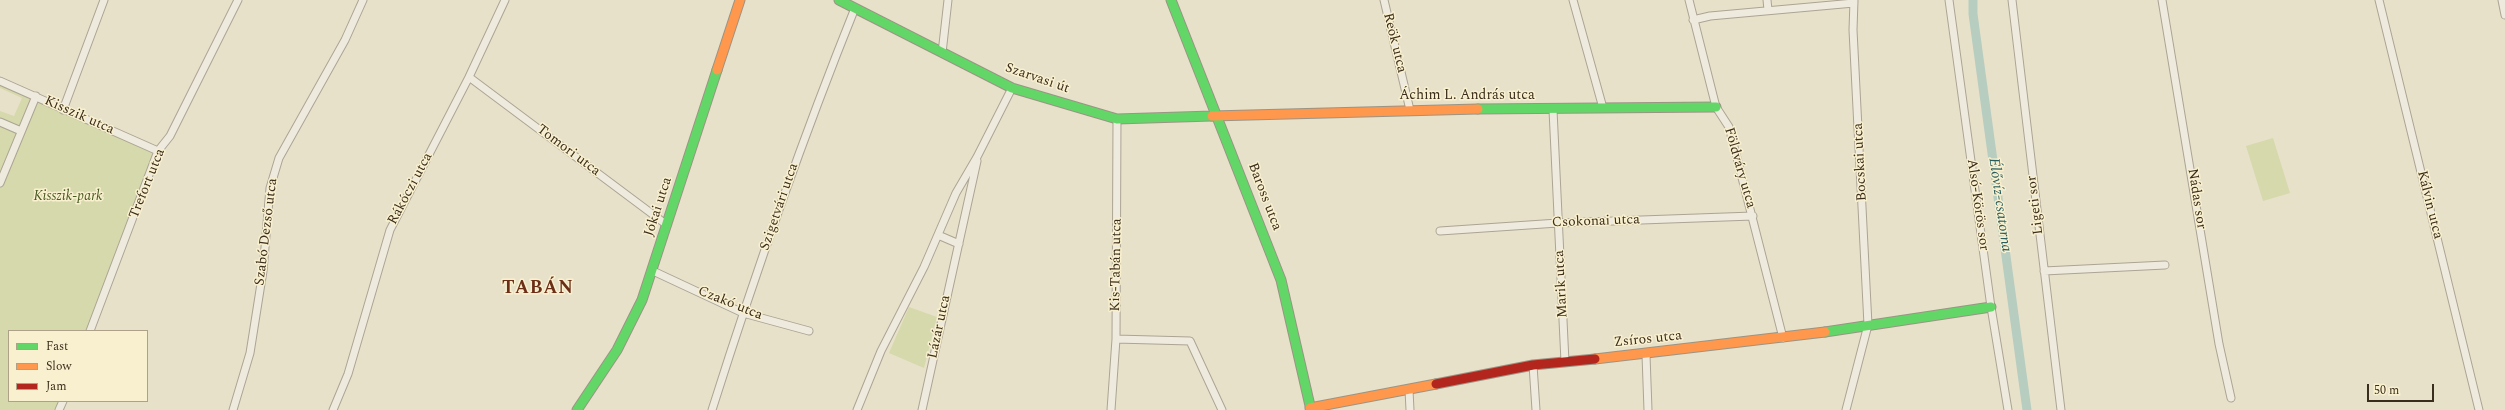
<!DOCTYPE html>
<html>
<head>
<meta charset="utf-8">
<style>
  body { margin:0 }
  #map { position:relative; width:2505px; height:410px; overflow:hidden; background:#e7e1ca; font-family:Spectral,serif }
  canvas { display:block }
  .legend { position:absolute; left:8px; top:330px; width:140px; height:72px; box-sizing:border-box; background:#f9f0cf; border:1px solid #ada287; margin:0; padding:5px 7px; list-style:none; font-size:12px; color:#3b2d1b }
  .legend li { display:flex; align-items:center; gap:8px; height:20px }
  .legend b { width:20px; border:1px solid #ada287 }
  .scale { position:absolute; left:2367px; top:384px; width:67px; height:18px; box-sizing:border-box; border:2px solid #3b2d1b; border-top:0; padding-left:5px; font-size:12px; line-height:14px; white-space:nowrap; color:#3b2d1b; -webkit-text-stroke:3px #f9f0cf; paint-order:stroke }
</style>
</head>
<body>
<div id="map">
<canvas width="2505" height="410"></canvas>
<ul class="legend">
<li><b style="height:5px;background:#63d668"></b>Fast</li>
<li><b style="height:5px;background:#ff974d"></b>Slow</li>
<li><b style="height:5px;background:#b3261e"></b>Jam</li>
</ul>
<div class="scale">50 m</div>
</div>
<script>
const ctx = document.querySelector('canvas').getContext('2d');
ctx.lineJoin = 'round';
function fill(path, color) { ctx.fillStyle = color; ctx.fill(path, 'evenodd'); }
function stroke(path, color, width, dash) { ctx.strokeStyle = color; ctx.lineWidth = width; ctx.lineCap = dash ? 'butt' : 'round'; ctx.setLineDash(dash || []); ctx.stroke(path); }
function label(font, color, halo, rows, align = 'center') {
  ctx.font = font + ' Spectral,serif'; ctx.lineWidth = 3; ctx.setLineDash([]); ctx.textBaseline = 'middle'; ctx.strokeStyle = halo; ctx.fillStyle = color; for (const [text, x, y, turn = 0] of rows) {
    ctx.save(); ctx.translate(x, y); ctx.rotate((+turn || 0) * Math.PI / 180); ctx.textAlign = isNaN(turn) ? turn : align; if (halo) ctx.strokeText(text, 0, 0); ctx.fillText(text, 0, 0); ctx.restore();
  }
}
const green = new Path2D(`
  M 0,85 L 31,98 L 0,176 L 0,111 L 14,116 L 22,98 L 0,88 Z
  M 36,98 L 156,152 L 88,331 L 9,331 L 9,401 L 61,401 L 57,410 L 0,410 L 0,186 Z
  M 2273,138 L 2290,193 L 2263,201 L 2246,146 Z
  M 909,307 L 937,317 L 924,368 L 889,353 Z`);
const canal = new Path2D(`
  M 1973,0 L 1973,14 L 2027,410`);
const street = new Path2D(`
  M 1384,0 L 1410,110
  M 1573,0 L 1603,108
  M 1689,0 L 1716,107 L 1729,127 L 1783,338
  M 1767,0 L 1768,10
  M 1949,0 L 1991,307 L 2008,410
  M 2012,0 L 2061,410
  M 2162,0 L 2219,344 L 2231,398
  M 2379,0 L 2479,410
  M 2502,0 L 2505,15
  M 1693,20 L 1710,16 L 1854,3
  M 942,53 L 948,0
  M 469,77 L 667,225
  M 0,81 L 158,151
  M 63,110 L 104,0
  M 1553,110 L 1565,362
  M 0,122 L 21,131
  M 0,183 L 36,96
  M 1440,231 L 1558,223 L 1753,216
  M 938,235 L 959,244
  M 653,271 L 743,313 L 809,331
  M 2044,271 L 2165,265
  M 90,331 L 158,151 L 170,136 L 238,0
  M 1116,339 L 1190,341 L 1222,410
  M 1646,355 L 1648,410
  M 1533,365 L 1536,410
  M 1409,390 L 1410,410
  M 59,410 L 63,401
  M 233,410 L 250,353 L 263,271 L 270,188 L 279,158 L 345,40 L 363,0
  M 333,410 L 348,374 L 390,230 L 469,77 L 505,0
  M 712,410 C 755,274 802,140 855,8
  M 857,410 L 881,351 L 924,267 L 956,193 L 977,157 L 1012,88
  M 922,410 L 977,161
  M 1111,410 L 1116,339 L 1117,119
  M 1846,410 L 1868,325 L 1853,30 L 1854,0`);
const fast = new Path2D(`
  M 839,0 L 1012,88 L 1117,119 L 1212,116
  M 1171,0 L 1281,280 L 1311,410
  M 1478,109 L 1716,107
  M 1825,332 L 1991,307
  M 577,410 L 617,350 L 642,300 L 717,70`);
const slow = new Path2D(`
  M 717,70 L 740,0
  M 1212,116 L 1478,109
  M 1595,359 L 1825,332
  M 1310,408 L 1436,384`);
const jam = new Path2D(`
  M 1436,384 L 1533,365 L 1595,359`);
const streetNames = [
  ["Reök utca",1394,43,76],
  ["Szarvasi út",1037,79,19],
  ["Áchim L. András utca",1467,96],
  ["Kisszik utca",79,116,24],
  ["Tomori utca",568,151,37],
  ["Bocskai utca",1861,162,-93],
  ["Földváry utca",1739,168,74],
  ["Trefort utca",148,184,-68],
  ["Rákóczi utca",411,189,-62],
  ["Baross utca",1264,197,69],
  ["Nádas sor",2196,199,81],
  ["Alsó-Körös sor",1977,205,82],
  ["Ligeti sor",2036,205,-97],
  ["Kálvin utca",2429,205,76],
  ["Jókai utca",659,207,-72],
  ["Szigetvári utca",780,207,-71],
  ["Csokonai utca",1596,222,-2],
  ["Szabó Dezső utca",267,232,-83],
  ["Kis-Tabán utca",1117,265,-89],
  ["Marik utca",1562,284,-93],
  ["Czakó utca",730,304,22],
  ["Lázár utca",940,327,-78],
  ["Zsíros utca",1648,340,-6]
];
const parkNames = [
  ["Kisszik-park",68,197]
];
const waterNames = [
  ["Élővíz-csatorna",1999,205,82]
];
const districtNames = [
  ["TABÁN",538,289]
];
fill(green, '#d5d9ab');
stroke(canal, '#b7cdc0', 9);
stroke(street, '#aca494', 9);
stroke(fast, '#9b9484', 11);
stroke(slow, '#9b9484', 11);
stroke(jam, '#9b9484', 11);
stroke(street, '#eeeadd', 7);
stroke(fast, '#63d668', 9);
stroke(slow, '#ff974d', 9);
stroke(jam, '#b3261e', 9);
label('14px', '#3b2d1b', '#f9f0cf', streetNames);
label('italic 14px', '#475a1f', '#f9f0cf', parkNames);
label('italic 15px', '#295c5c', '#f9f0cf', waterNames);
ctx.letterSpacing = '1px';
label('bold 18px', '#6c2e16', '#f9f0cf', districtNames);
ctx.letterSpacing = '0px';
</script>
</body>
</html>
